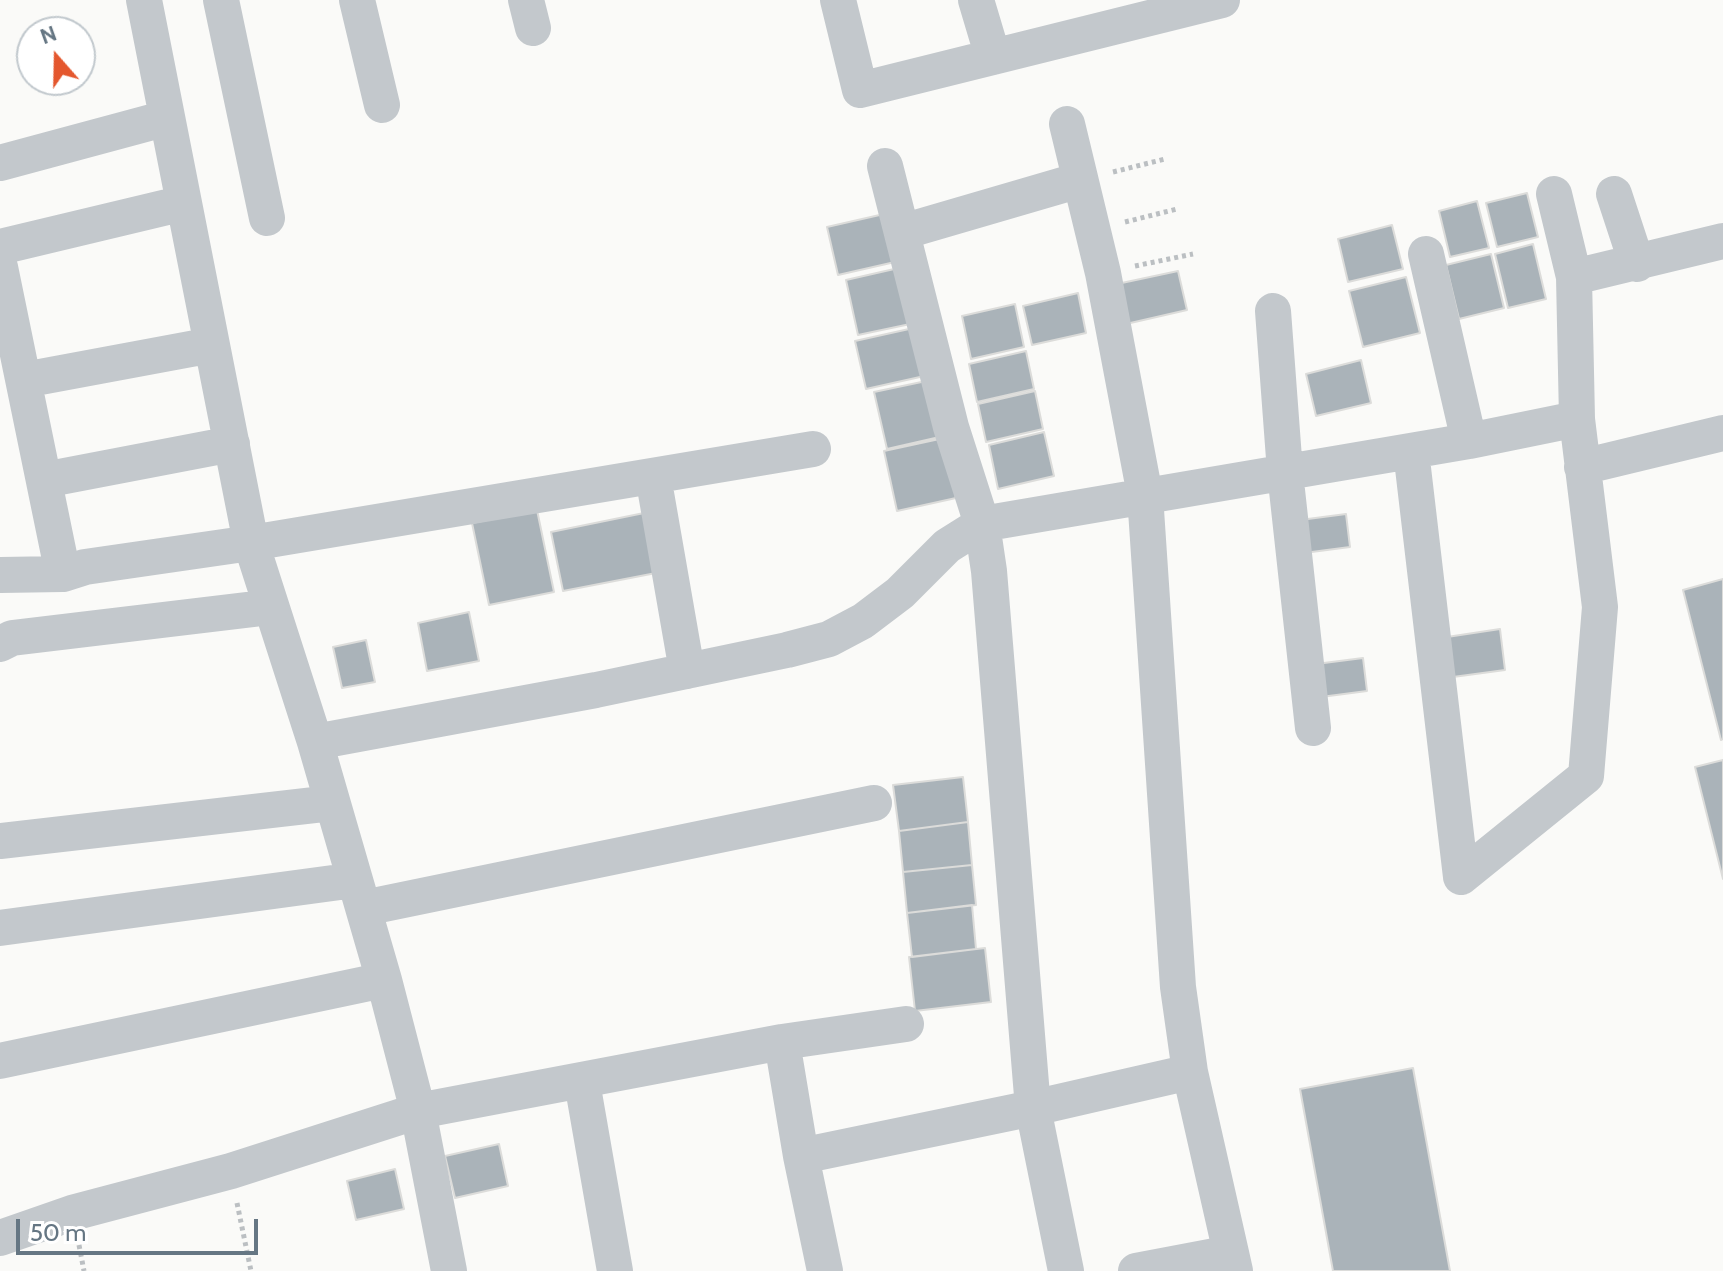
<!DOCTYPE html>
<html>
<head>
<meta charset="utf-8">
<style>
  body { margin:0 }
  #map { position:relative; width:1723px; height:1271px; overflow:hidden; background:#fafaf8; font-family:Cabin,sans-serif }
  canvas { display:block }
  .north { position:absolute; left:16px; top:16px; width:80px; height:80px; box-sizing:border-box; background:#fff; border:2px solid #c1c8cd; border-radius:50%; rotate:340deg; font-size:22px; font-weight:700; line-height:32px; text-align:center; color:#657683 }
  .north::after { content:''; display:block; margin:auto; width:28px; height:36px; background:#e4572e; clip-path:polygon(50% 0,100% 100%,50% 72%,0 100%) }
  .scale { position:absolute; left:16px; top:1219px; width:242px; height:36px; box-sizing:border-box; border:4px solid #657683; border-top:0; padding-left:10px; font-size:24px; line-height:28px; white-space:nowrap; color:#657683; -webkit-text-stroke:6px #fff; paint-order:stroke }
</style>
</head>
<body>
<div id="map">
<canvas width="1723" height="1271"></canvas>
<div class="north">N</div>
<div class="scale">50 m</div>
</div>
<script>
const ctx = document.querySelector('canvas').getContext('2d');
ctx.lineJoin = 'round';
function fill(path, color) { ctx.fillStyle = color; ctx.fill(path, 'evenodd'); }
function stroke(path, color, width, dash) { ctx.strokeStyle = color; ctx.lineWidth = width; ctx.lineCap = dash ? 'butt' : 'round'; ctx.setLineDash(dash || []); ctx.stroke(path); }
const building = new Path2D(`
  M 1527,193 L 1538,237 L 1497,247 L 1486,203 Z
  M 1477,201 L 1489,248 L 1450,257 L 1439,211 Z
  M 884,214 L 895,262 L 838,275 L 827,227 Z
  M 1392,225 L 1403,269 L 1348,282 L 1338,239 Z
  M 1533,244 L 1546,299 L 1508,308 L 1495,254 Z
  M 1491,254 L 1504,308 L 1459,319 L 1446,265 Z
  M 903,267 L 915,323 L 858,335 L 846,280 Z
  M 1178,271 L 1187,310 L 1126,324 L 1117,284 Z
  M 1406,277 L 1420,333 L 1363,347 L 1349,291 Z
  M 1078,293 L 1086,333 L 1032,345 L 1023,306 Z
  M 1015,304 L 1024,347 L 971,359 L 962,316 Z
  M 918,327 L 929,375 L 866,389 L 855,341 Z
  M 1026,351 L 1034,389 L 977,402 L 969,364 Z
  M 1361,360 L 1371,403 L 1316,416 L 1306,374 Z
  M 931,380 L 944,436 L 887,449 L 874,392 Z
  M 1035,391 L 1043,429 L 986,442 L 978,404 Z
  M 1044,432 L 1054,476 L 998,489 L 989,445 Z
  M 944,438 L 956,498 L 897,511 L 884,451 Z
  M 537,510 L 554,592 L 489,605 L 472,523 Z
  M 644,513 L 656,573 L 563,591 L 551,532 Z
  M 1346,514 L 1350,547 L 1304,553 L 1300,520 Z
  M 1723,579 L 1723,739 L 1721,740 L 1683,590 Z
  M 469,612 L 479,661 L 427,671 L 418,623 Z
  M 1500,629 L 1505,670 L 1453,677 L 1447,637 Z
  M 366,640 L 375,682 L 342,688 L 333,647 Z
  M 1363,658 L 1367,691 L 1321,697 L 1316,664 Z
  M 1723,760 L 1723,879 L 1695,767 Z
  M 963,777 L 968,822 L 899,831 L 893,785 Z
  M 968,822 L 972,865 L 903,872 L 899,831 Z
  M 972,865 L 976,905 L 907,913 L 903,872 Z
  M 972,905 L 976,949 L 912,957 L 907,913 Z
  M 985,948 L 991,1002 L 915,1011 L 909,957 Z
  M 1413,1068 L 1450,1271 L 1333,1271 L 1300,1089 Z
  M 499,1144 L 508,1186 L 455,1198 L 445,1156 Z
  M 395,1169 L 404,1209 L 356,1220 L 347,1181 Z`);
const path = new Path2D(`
  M 1113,172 L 1165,159
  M 1125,222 L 1177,209
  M 1135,266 L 1193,254
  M 237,1203 L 251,1271
  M 79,1245 L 84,1271`);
const minor = new Path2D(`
  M 144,0 L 251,543 L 315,742 L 384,980 L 418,1111 L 449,1271
  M 221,0 L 267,218
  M 357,0 L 382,105
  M 526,0 L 533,28
  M 838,0 L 860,90 L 1222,0
  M 976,0 L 993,57
  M 1067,124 L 1103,273 L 1145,495 L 1178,987 L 1190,1072 L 1231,1253
  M 0,163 L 167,118
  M 885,166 L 951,427 L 982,524 L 989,571 L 1033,1108 L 1066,1271
  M 1554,194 L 1574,277
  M 1614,194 L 1637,264
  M 902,232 L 1080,180
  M 0,247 L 184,203
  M 1426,254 L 1469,441
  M 0,267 L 63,574
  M 1273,311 L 1285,472 L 1313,728
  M 24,380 L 212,345
  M 1411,451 L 1461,877
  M 1582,467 L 1723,433
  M 653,476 L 687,671
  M 44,480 L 232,444
  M 0,575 L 63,574 L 85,567 L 251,543 L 813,449
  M 0,644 L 12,638 L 271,607
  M 315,742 L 596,690 L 787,650 L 829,639 L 863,621 L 900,593 L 947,546 L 982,524 L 1469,441 L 1577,419
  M 0,841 L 332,803
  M 1461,877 L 1586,776 L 1600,607 L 1577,419 L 1574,277 L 1723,241
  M 364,908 L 874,803
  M 0,928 L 355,880
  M 782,1042 L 801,1156 L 825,1271
  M 0,1061 L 384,980
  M 582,1082 L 615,1271
  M 801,1156 L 1033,1108 L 1190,1072
  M 0,1238 L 72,1213 L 231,1171 L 418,1111 L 782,1042 L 906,1024
  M 1136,1271 L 1231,1253 L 1235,1271`);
fill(building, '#aab3b9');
stroke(building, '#dcdcda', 2);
stroke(path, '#bbbfc2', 5, [4, 4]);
stroke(minor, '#c3c8cc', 36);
</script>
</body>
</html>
